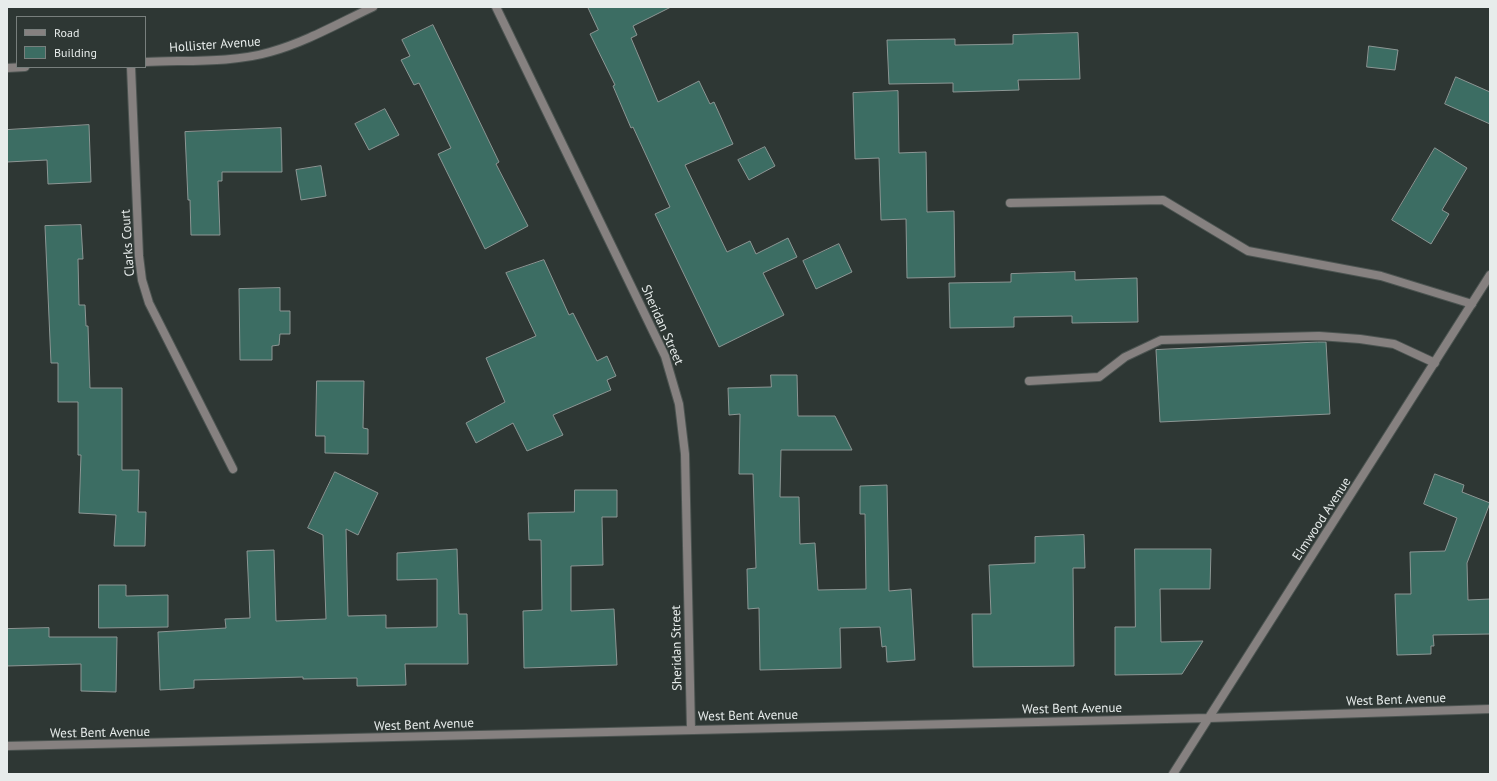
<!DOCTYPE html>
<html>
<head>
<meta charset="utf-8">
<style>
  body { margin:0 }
  #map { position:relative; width:1497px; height:781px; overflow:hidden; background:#2e3734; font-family:"PT Sans",sans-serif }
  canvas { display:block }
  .frame { position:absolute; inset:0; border:8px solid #e7eceb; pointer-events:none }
  .legend { position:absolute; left:16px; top:16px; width:130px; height:52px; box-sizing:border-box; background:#2e3734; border:1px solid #787f7d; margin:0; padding:5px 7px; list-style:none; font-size:12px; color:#e7eceb }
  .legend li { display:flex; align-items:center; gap:8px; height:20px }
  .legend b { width:20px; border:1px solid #787f7d }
</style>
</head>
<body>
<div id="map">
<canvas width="1497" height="781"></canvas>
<div class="frame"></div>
<ul class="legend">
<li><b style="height:5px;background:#868180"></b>Road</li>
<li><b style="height:11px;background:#3c6d63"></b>Building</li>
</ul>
</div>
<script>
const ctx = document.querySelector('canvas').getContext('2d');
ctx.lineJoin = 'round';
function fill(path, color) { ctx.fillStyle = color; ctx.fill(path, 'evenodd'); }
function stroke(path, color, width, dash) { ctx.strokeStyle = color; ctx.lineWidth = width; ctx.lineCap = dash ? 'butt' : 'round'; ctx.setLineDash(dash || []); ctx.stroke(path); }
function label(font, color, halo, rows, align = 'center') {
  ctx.font = font + ' "PT Sans",sans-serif'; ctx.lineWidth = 3; ctx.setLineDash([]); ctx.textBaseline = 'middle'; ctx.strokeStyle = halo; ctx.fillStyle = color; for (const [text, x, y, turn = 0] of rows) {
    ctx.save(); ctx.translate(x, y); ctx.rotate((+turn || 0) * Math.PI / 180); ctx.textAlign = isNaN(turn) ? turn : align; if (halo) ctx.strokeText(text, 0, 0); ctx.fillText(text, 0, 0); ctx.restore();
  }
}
const building = new Path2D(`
  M 588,7 L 671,7 L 633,26 L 637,35 L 631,38 L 658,102 L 699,81 L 710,104 L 714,102 L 733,144 L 685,165 L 727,252 L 750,241 L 756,254 L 788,238 L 797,257 L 763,273 L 784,315 L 719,347 L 655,214 L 670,207 L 633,127 L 631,128 L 613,86 L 615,85 L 590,34 L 598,30 Z
  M 433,25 L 499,162 L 496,164 L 528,226 L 485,249 L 438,154 L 451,148 L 419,83 L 414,85 L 401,60 L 410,56 L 402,40 Z
  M 1078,33 L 1080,79 L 1018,80 L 1019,90 L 953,92 L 953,83 L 889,84 L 887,40 L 955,39 L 955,45 L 1013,44 L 1013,35 Z
  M 1369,46 L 1398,50 L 1395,70 L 1367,67 Z
  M 1456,77 L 1490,92 L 1490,124 L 1445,104 Z
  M 898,91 L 899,153 L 926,152 L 927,212 L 954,211 L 955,277 L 907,278 L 906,219 L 881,220 L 879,158 L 855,159 L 853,93 Z
  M 385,109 L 399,135 L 369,150 L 355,124 Z
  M 89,125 L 91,182 L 48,184 L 47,160 L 7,162 L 7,130 Z
  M 281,128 L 282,172 L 222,172 L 222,181 L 218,181 L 220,235 L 191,235 L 190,200 L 188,200 L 185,132 Z
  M 765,147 L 775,166 L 749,180 L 738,160 Z
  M 1435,148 L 1467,168 L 1442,210 L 1449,214 L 1431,244 L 1392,220 Z
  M 321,166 L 326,196 L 301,200 L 296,170 Z
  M 81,225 L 83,259 L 78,259 L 79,305 L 85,305 L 86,326 L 88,326 L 90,388 L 122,388 L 122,470 L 139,470 L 138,512 L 146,512 L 145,546 L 114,546 L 116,515 L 79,513 L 81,455 L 78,455 L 78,402 L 58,402 L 58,363 L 51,363 L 45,226 Z
  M 839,244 L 852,272 L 816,289 L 803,261 Z
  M 544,260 L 569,315 L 573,313 L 597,361 L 607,356 L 616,376 L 607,380 L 611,390 L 553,415 L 563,435 L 527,451 L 513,423 L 476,443 L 466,423 L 505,402 L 486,358 L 536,336 L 506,273 Z
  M 1075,272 L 1075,280 L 1137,278 L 1138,322 L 1072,323 L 1072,316 L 1014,317 L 1014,327 L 950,328 L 949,283 L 1011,282 L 1011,274 Z
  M 280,288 L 280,311 L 290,311 L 290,334 L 280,334 L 279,345 L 272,346 L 272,360 L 240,360 L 239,289 Z
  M 1318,342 L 1326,342 L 1330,414 L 1160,422 L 1156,350 Z
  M 771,375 L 797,375 L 798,416 L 835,416 L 852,450 L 781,450 L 780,497 L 799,497 L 800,544 L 815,543 L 818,590 L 866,589 L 865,514 L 860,514 L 860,486 L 887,485 L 889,591 L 911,589 L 915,660 L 887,662 L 886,646 L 882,647 L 880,627 L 840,628 L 841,668 L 760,670 L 759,608 L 748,609 L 747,569 L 756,568 L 753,474 L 739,474 L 740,414 L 729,415 L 728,388 L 771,387 Z
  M 317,381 L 364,381 L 363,428 L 368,429 L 368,454 L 325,453 L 325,436 L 316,436 Z
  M 335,472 L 378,493 L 358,535 L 346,529 L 348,616 L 386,615 L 386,628 L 437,627 L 437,579 L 397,580 L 397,553 L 457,549 L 459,614 L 467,614 L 468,664 L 405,664 L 406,685 L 357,686 L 357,678 L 303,679 L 303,677 L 194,680 L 194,688 L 160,690 L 158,632 L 226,628 L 225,619 L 250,618 L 247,551 L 274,550 L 276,621 L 326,619 L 323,535 L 308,528 Z
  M 1435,474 L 1464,485 L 1462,492 L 1490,503 L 1467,563 L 1468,600 L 1490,599 L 1490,634 L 1433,635 L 1434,646 L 1431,646 L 1431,654 L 1397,655 L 1395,594 L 1411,594 L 1410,552 L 1445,551 L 1457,518 L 1424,504 Z
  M 575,490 L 617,490 L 617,517 L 602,517 L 603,565 L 571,566 L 571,611 L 614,609 L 617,665 L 524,668 L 523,611 L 542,610 L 541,540 L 529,540 L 528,513 L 574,512 Z
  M 1084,535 L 1085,568 L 1073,568 L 1074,666 L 973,667 L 972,614 L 991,614 L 989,565 L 1035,563 L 1035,537 Z
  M 1135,549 L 1211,549 L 1210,589 L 1160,589 L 1161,642 L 1203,641 L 1182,674 L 1115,675 L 1115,627 L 1135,627 Z
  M 99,585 L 126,585 L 126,596 L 168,595 L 168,627 L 99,628 Z
  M 49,628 L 49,637 L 117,637 L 116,692 L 81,691 L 81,664 L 7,666 L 7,629 Z`);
const service = new Path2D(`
  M 1010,203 L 1163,200 L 1248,251 L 1381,276 L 1472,304
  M 1029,381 L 1099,377 L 1125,357 L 1161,340 L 1319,336 L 1360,339 L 1394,344 L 1435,363`);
const minor = new Path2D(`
  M 496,7 L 665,356 L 679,404 L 685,454 L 691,730
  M 145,62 C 184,60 233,63 270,52 C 306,42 339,23 373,7
  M 131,67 L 139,256 L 142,280 L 149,303 L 233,469
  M 7,68 L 25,67
  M 7,746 L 1209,718 L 1490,709
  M 1173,774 L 1490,275`);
const streetNames = [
  ["Hollister Avenue",215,45,-4],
  ["Clarks Court",128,243,-94],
  ["Sheridan Street",662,325,66],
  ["Elmwood Avenue",1322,519,-57],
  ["Sheridan Street",677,648,-91],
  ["West Bent Avenue",1396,700,-2],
  ["West Bent Avenue",1072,709,-1],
  ["West Bent Avenue",748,716,-1],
  ["West Bent Avenue",424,725,-2],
  ["West Bent Avenue",100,733,-1]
];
fill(building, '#3c6d63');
stroke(building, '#8c9694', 1);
stroke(service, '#4c5451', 10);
stroke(minor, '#4c5451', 10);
stroke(service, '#868180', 8);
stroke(minor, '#868180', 8);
label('13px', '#e7eceb', '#2e3734', streetNames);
</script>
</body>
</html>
